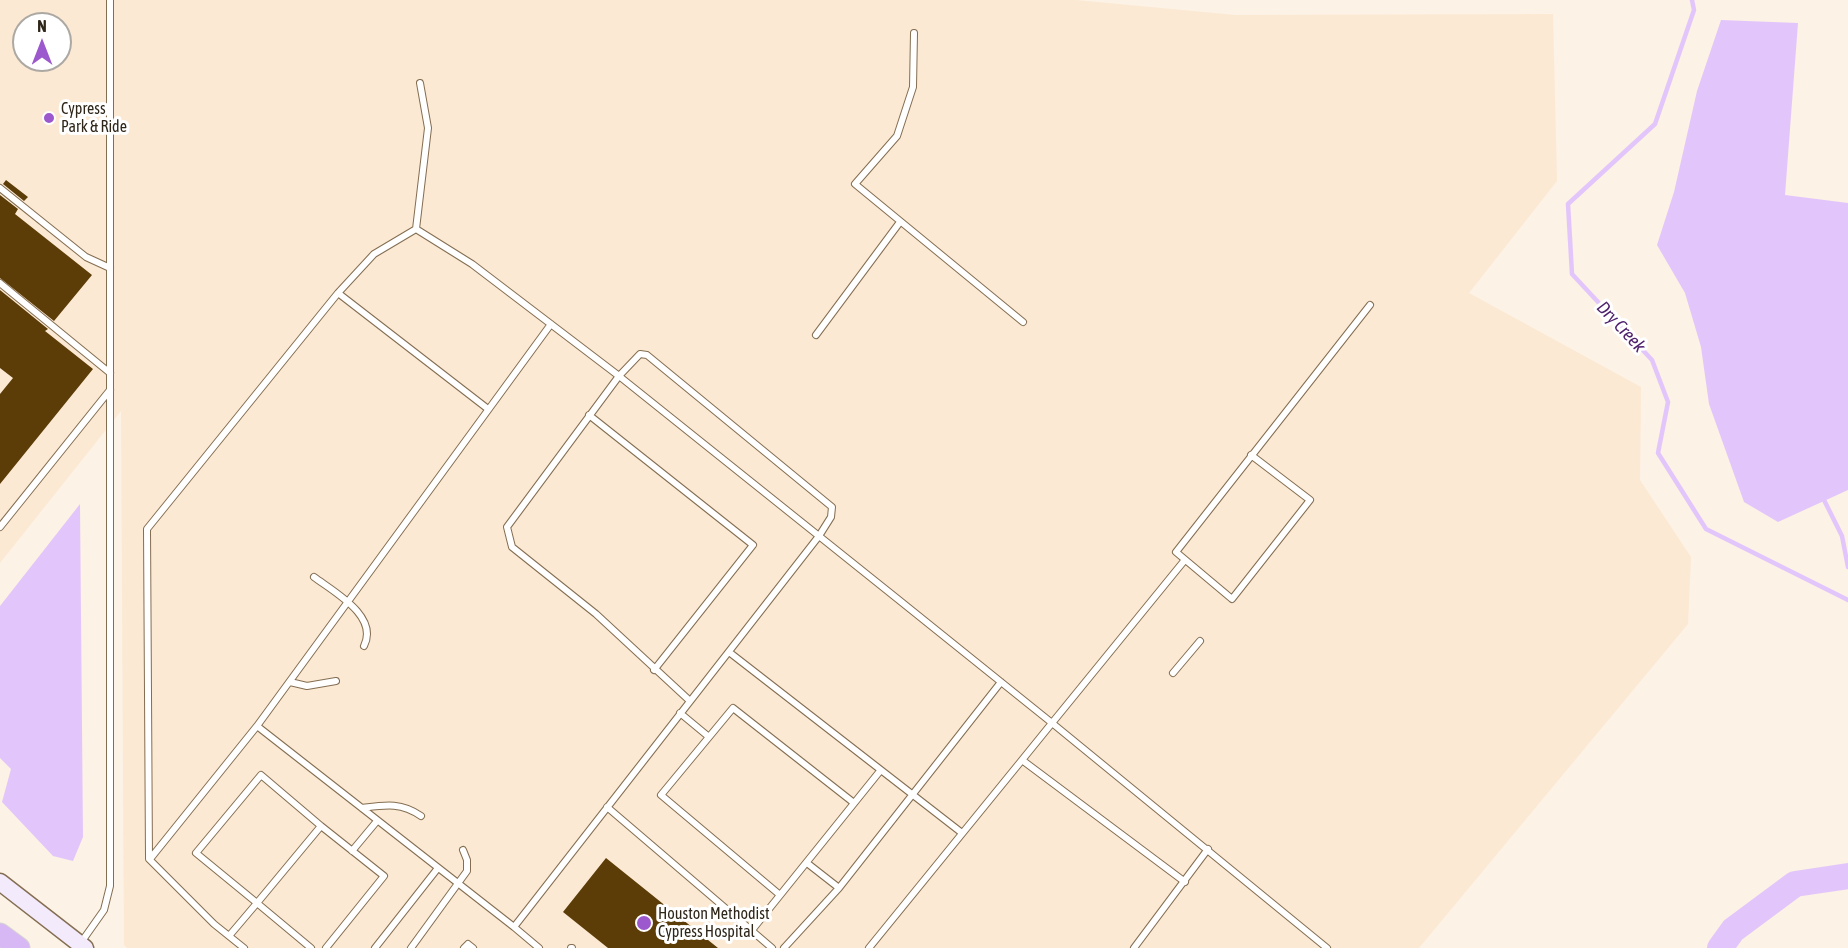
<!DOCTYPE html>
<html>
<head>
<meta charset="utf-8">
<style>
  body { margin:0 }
  #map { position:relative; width:1848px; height:948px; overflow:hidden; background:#fcf2e5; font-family:"Asap Condensed",sans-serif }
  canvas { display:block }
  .north { position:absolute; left:12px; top:12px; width:60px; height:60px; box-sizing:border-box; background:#fff; border:2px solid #aca8a3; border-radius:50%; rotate:0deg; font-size:16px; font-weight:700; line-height:24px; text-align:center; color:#2f261a }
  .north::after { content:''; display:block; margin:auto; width:21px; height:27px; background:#9c58cd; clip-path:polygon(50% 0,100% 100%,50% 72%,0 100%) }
</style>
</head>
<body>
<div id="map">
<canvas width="1848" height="948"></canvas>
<div class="north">N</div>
</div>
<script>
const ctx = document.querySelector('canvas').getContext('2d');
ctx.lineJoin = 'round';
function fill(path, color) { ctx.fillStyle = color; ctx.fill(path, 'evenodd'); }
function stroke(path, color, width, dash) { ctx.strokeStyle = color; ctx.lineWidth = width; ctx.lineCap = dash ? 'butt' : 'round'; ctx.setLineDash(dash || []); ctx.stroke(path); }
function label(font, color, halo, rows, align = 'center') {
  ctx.font = font + ' "Asap Condensed",sans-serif'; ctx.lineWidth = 6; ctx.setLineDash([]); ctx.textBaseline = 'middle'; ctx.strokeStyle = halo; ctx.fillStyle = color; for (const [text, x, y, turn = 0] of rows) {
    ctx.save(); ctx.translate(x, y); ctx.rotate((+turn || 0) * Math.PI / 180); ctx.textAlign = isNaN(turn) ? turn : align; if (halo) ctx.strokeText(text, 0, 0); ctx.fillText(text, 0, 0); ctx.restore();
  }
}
const built = new Path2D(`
  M 0,0 L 1076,0 L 1235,15 L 1553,14 L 1557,181 L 1469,293 L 1641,387 L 1640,480 L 1691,557 L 1688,624 L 1419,948 L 127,948 L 124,945 L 121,411 L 0,563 ZM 24,24 L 60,24 L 60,60 L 24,60 Z`);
const water = new Path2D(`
  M 1721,20 L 1798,23 L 1785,195 L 1848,203 L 1848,490 L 1778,522 L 1744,502 L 1709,404 L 1701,347 L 1685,293 L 1657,245 L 1674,192 L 1697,91 Z
  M 80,504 L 83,837 L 73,861 L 53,856 L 2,802 L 11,769 L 0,758 L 0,606 Z`);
const stream = new Path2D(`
  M 1692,0 L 1694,10 L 1655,124 L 1568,204 L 1572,274 L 1652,360 L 1668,402 L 1658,453 L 1706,529 L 1848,600
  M 1822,496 L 1842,536 L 1848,567`);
const river = new Path2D(`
  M 1720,948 L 1733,930 L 1795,884 L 1848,876`);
const building = new Path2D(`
  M 6,180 L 28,197 L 24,201 L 3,184 Z
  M 0,195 L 18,209 L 15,214 L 92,275 L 54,321 L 0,278 Z
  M 0,290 L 48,329 L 45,331 L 93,369 L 0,484 L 0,394 L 13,378 L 0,368 Z
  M 606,858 L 718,948 L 608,948 L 563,912 Z`);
const lane = new Path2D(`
  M 914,33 L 913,87 L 897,136 L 855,184 L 1023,322
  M 420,83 L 428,128 L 416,229 L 472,264 L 619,376 L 507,527 L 512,547 L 596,614 L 690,701
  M 0,188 L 86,257 L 110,268
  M 0,283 L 110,373
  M 338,293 L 488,409
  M 816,335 L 900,222
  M 589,415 L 753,545 L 654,670
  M 1251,455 L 1310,500 L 1232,599 L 1176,552 L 1370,305
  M 0,527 L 110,390
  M 1184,561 L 1052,723 L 1327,948
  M 314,577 C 334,592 379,616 364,646
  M 729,652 L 962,833
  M 1173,673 L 1200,641
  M 290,682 L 307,686 L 336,681
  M 680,713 L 709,737
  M 257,726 L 551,324
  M 607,807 L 772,948
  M 362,808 C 385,805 401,802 421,816
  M 352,851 L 377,821
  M 150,859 L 257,726 L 514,927
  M 807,863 L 839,888
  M 780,895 L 661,795 L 733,708 L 854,803
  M 752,930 L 880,771
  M 229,936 L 257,903 L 196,853 L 261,775 L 321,826
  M 80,944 L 104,910 L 110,886 L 110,0
  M 244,948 L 214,924 L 149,859 L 147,529 L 338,293 L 374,254 L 416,229
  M 311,948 L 257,903 L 321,826 L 384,876 L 326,948
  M 375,948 L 438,868
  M 411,948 L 467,871 L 467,860 L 463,850
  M 464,948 L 468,944 L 473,948
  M 539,948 L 514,927 L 819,536 L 831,517 L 832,507 L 647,355 L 640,354 L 619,376 C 763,491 908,607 1052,723 L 1022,760 L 1185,882
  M 571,948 L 572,948
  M 784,948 L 839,888 L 1001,682
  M 869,948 L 1022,760
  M 1134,948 L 1208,849`);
const secondary = new Path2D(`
  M 0,882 L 85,948`);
const highway = new Path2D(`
  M 0,934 L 19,948`);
const markers = [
  [49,118,6,"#9c58cd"],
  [644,923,8,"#9c58cd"]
];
const poiNames = [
  ["Cypress",61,109],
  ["Park & Ride",61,127],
  ["Houston Methodist",658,914],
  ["Cypress Hospital",658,932]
];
const waterNames = [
  ["Dry Creek",1621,327,47]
];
fill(built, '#fbe9d3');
fill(water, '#e2c6fb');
stroke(stream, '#e2c6fb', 4.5);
stroke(river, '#e2c6fb', 26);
fill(building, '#5d3d07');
stroke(lane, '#846e52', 8);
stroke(secondary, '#846e52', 19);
stroke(highway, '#d5d4d1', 23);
stroke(lane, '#fff', 6);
stroke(secondary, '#f3eafc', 16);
stroke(highway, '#d8b8f4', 21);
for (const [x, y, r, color] of markers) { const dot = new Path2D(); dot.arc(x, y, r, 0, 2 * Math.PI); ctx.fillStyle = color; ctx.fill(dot); stroke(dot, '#fff', 2); }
label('16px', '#2f261a', '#fff', poiNames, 'left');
label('italic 18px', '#4e216c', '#fff', waterNames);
</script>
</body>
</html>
